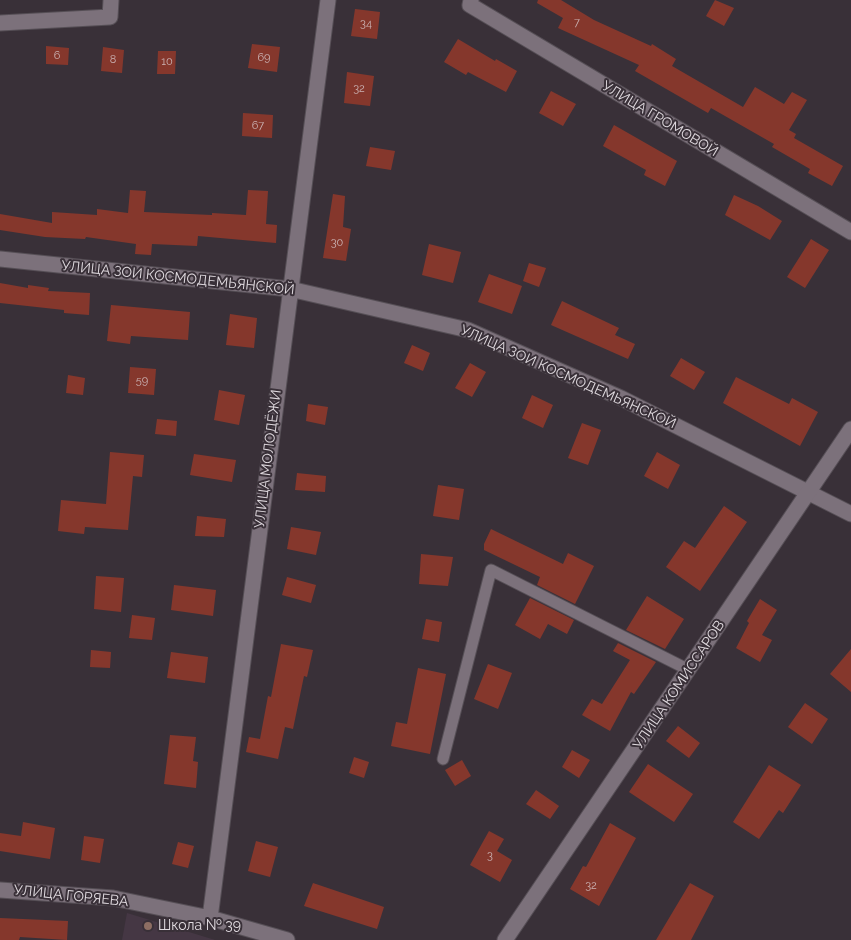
<!DOCTYPE html>
<html>
<head>
<meta charset="utf-8">
<style>
  body { margin:0 }
  canvas { display:block; background:#393038 }
</style>
</head>
<body>
<canvas width="851" height="940"></canvas>
<script>
const ctx = document.querySelector('canvas').getContext('2d');
ctx.lineJoin = 'round';
function fill(path, color) { ctx.fillStyle = color; ctx.fill(path, 'evenodd'); }
function stroke(path, color, width, dash) { ctx.strokeStyle = color; ctx.lineWidth = width; ctx.lineCap = dash ? 'butt' : 'round'; ctx.setLineDash(dash || []); ctx.stroke(path); }
function label(font, color, halo, rows, align = 'center') {
  ctx.font = font + ' Raleway,sans-serif'; ctx.lineWidth = 4; ctx.setLineDash([]); ctx.textBaseline = 'middle'; ctx.strokeStyle = halo; ctx.fillStyle = color; for (const [text, x, y, turn = 0] of rows) {
    ctx.save(); ctx.translate(x, y); ctx.rotate((+turn || 0) * Math.PI / 180); ctx.textAlign = isNaN(turn) ? turn : align; if (halo) ctx.strokeText(text, 0, 0); ctx.fillText(text, 0, 0); ctx.restore();
  }
}
const built = new Path2D(`
  M 127,913 L 215,940 L 122,940 Z`);
const building = new Path2D(`
  M 538,0 L 561,0 L 594,20 L 651,46 L 652,44 L 676,59 L 672,66 L 743,107 L 755,87 L 784,104 L 792,92 L 807,100 L 789,130 L 796,134 L 794,138 L 843,166 L 832,186 L 808,173 L 810,169 L 772,147 L 774,144 L 711,108 L 708,113 L 635,71 L 639,65 L 558,28 L 563,18 L 537,3 Z
  M 715,0 L 734,8 L 724,26 L 706,16 Z
  M 355,9 L 380,12 L 377,39 L 351,36 Z
  M 458,39 L 495,61 L 496,59 L 517,71 L 506,92 L 468,72 L 466,75 L 444,62 Z
  M 252,44 L 280,47 L 277,72 L 248,68 Z
  M 46,46 L 69,48 L 68,65 L 46,64 Z
  M 103,47 L 124,50 L 122,73 L 101,71 Z
  M 158,51 L 176,51 L 175,74 L 157,74 Z
  M 347,72 L 374,76 L 370,106 L 344,103 Z
  M 551,91 L 576,104 L 563,126 L 539,113 Z
  M 243,113 L 273,115 L 272,138 L 242,136 Z
  M 614,125 L 677,161 L 665,186 L 644,175 L 646,170 L 603,146 Z
  M 370,147 L 395,151 L 391,170 L 366,166 Z
  M 130,190 L 146,191 L 144,212 L 212,215 L 212,213 L 246,215 L 248,190 L 268,191 L 266,224 L 277,225 L 276,243 L 198,236 L 197,246 L 152,244 L 151,255 L 135,254 L 136,244 L 86,237 L 85,239 L 45,237 L 0,230 L 0,214 L 52,223 L 52,212 L 97,215 L 97,209 L 128,213 Z
  M 333,194 L 345,196 L 343,227 L 351,229 L 346,261 L 323,258 Z
  M 734,195 L 758,206 L 782,221 L 770,240 L 725,215 Z
  M 811,239 L 829,250 L 805,288 L 787,277 Z
  M 429,244 L 461,252 L 453,283 L 422,275 Z
  M 529,263 L 546,268 L 539,287 L 523,281 Z
  M 489,274 L 522,286 L 512,314 L 478,302 Z
  M 0,283 L 28,288 L 28,285 L 49,288 L 48,291 L 90,293 L 89,315 L 64,313 L 64,310 L 0,303 Z
  M 562,301 L 619,328 L 615,335 L 635,344 L 628,359 L 551,325 Z
  M 111,305 L 190,312 L 188,340 L 131,336 L 130,344 L 107,341 Z
  M 230,314 L 257,318 L 254,348 L 226,345 Z
  M 412,345 L 430,353 L 423,371 L 404,363 Z
  M 681,358 L 705,372 L 694,390 L 670,376 Z
  M 470,363 L 486,372 L 472,397 L 455,388 Z
  M 130,367 L 156,369 L 154,395 L 128,393 Z
  M 68,375 L 85,378 L 83,395 L 66,393 Z
  M 736,377 L 789,404 L 792,398 L 818,412 L 800,446 L 723,403 Z
  M 219,390 L 245,395 L 239,425 L 214,420 Z
  M 532,395 L 553,405 L 543,428 L 522,418 Z
  M 308,404 L 328,407 L 325,425 L 306,421 Z
  M 157,419 L 177,421 L 176,436 L 155,434 Z
  M 582,423 L 601,430 L 588,465 L 568,458 Z
  M 110,452 L 144,455 L 142,477 L 133,476 L 128,530 L 85,527 L 84,534 L 58,531 L 61,500 L 106,504 Z
  M 657,452 L 680,465 L 668,489 L 644,476 Z
  M 194,454 L 236,460 L 232,482 L 190,475 Z
  M 297,473 L 326,476 L 325,492 L 295,490 Z
  M 438,485 L 464,489 L 459,520 L 433,516 Z
  M 724,506 L 747,522 L 700,591 L 666,567 L 684,541 L 695,548 Z
  M 197,516 L 226,519 L 224,537 L 195,536 Z
  M 291,527 L 321,532 L 316,555 L 287,549 Z
  M 491,529 L 563,564 L 568,553 L 594,566 L 575,604 L 537,585 L 540,577 L 484,550 L 484,544 Z
  M 421,554 L 453,557 L 448,586 L 419,584 Z
  M 96,576 L 124,578 L 121,612 L 94,609 Z
  M 287,577 L 316,585 L 311,603 L 282,595 Z
  M 174,585 L 216,590 L 213,616 L 171,610 Z
  M 647,596 L 684,619 L 665,649 L 626,630 Z
  M 530,598 L 574,620 L 567,634 L 548,624 L 540,639 L 515,625 Z
  M 760,599 L 777,610 L 762,635 L 772,640 L 760,662 L 736,648 L 749,623 L 747,621 Z
  M 132,615 L 155,618 L 152,640 L 129,638 Z
  M 426,619 L 442,622 L 439,642 L 422,639 Z
  M 618,643 L 656,662 L 634,694 L 631,692 L 610,731 L 582,715 L 592,699 L 602,704 L 630,660 L 613,651 Z
  M 281,644 L 313,650 L 307,677 L 304,676 L 293,729 L 285,727 L 278,759 L 246,752 L 249,737 L 260,739 L 268,696 L 271,697 Z
  M 851,649 L 851,692 L 830,674 Z
  M 91,650 L 111,652 L 110,668 L 90,667 Z
  M 171,652 L 208,657 L 205,683 L 167,678 Z
  M 488,664 L 512,673 L 498,709 L 474,699 Z
  M 418,668 L 446,674 L 430,754 L 391,746 L 396,722 L 407,724 Z
  M 805,703 L 828,719 L 812,744 L 788,727 Z
  M 678,726 L 700,743 L 689,758 L 666,741 Z
  M 170,735 L 196,737 L 193,761 L 198,762 L 196,788 L 164,784 Z
  M 572,750 L 590,760 L 579,778 L 562,767 Z
  M 354,757 L 369,762 L 364,778 L 349,773 Z
  M 462,760 L 471,776 L 455,786 L 445,770 Z
  M 648,764 L 693,794 L 674,822 L 629,792 Z
  M 769,765 L 801,785 L 783,813 L 779,810 L 759,839 L 733,822 Z
  M 536,790 L 559,806 L 550,819 L 526,804 Z
  M 23,822 L 55,828 L 50,859 L 0,851 L 0,833 L 21,836 Z
  M 610,823 L 636,838 L 599,906 L 570,889 L 583,866 L 586,867 Z
  M 489,831 L 504,839 L 497,851 L 512,860 L 500,882 L 470,865 Z
  M 84,836 L 104,839 L 100,863 L 81,860 Z
  M 256,841 L 278,847 L 270,877 L 248,871 Z
  M 178,842 L 194,846 L 188,868 L 172,864 Z
  M 313,883 L 384,907 L 377,929 L 304,906 Z
  M 690,883 L 714,896 L 691,940 L 656,940 Z
  M 0,918 L 68,921 L 67,940 L 20,937 L 19,940 L 0,940 Z`);
const service = new Path2D(`
  M 443,759 L 491,570 L 689,670`);
const minor = new Path2D(`
  M 471,0 L 470,5 L 851,232
  M 0,23 L 110,17 L 111,0
  M 0,259 L 290,289 L 468,330 L 621,398 L 851,514
  M 0,890 L 113,898 L 210,918 L 287,940
  M 210,918 L 328,0`);
const secondary = new Path2D(`
  M 505,940 L 851,429`);
const markers = [
  [148,926,5,"#8d6e63"]
];
const numberNames = [
  ["7",577,23],
  ["34",366,24],
  ["6",57,56],
  ["69",264,58],
  ["8",113,60],
  ["10",167,62],
  ["32",359,89],
  ["67",258,126],
  ["30",337,243],
  ["59",142,381],
  ["3",490,856],
  ["32",591,886]
];
const streetNames = [
  ["УЛИЦА ГРОМОВОЙ",660,119,31],
  ["УЛИЦА ЗОИ КОСМОДЕМЬЯНСКОЙ",178,278,6],
  ["УЛИЦА ЗОИ КОСМОДЕМЬЯНСКОЙ",568,377,24],
  ["УЛИЦА МОЛОДЁЖИ",268,459,-83],
  ["УЛИЦА КОМИССАРОВ",679,685,-56],
  ["УЛИЦА ГОРЯЕВА",71,896,6]
];
const poiNames = [
  ["Школа № 39",158,926]
];
fill(built, '#453744');
fill(building, '#85372c');
stroke(service, '#564f56', 13);
stroke(minor, '#564f56', 17);
stroke(secondary, '#564f56', 17);
stroke(service, '#7c717b', 11);
stroke(minor, '#7c717b', 15);
stroke(secondary, '#7c717b', 15);
for (const [x, y, r, color] of markers) { const dot = new Path2D(); dot.arc(x, y, r, 0, 2 * Math.PI); ctx.fillStyle = color; ctx.fill(dot); stroke(dot, '#393038', 2); }
label('11px', '#cab2b3', null, numberNames);
label('14px', '#e1dbe0', '#393038', streetNames);
label('14px', '#e1dbe0', '#393038', poiNames, 'left');
</script>
</body>
</html>
